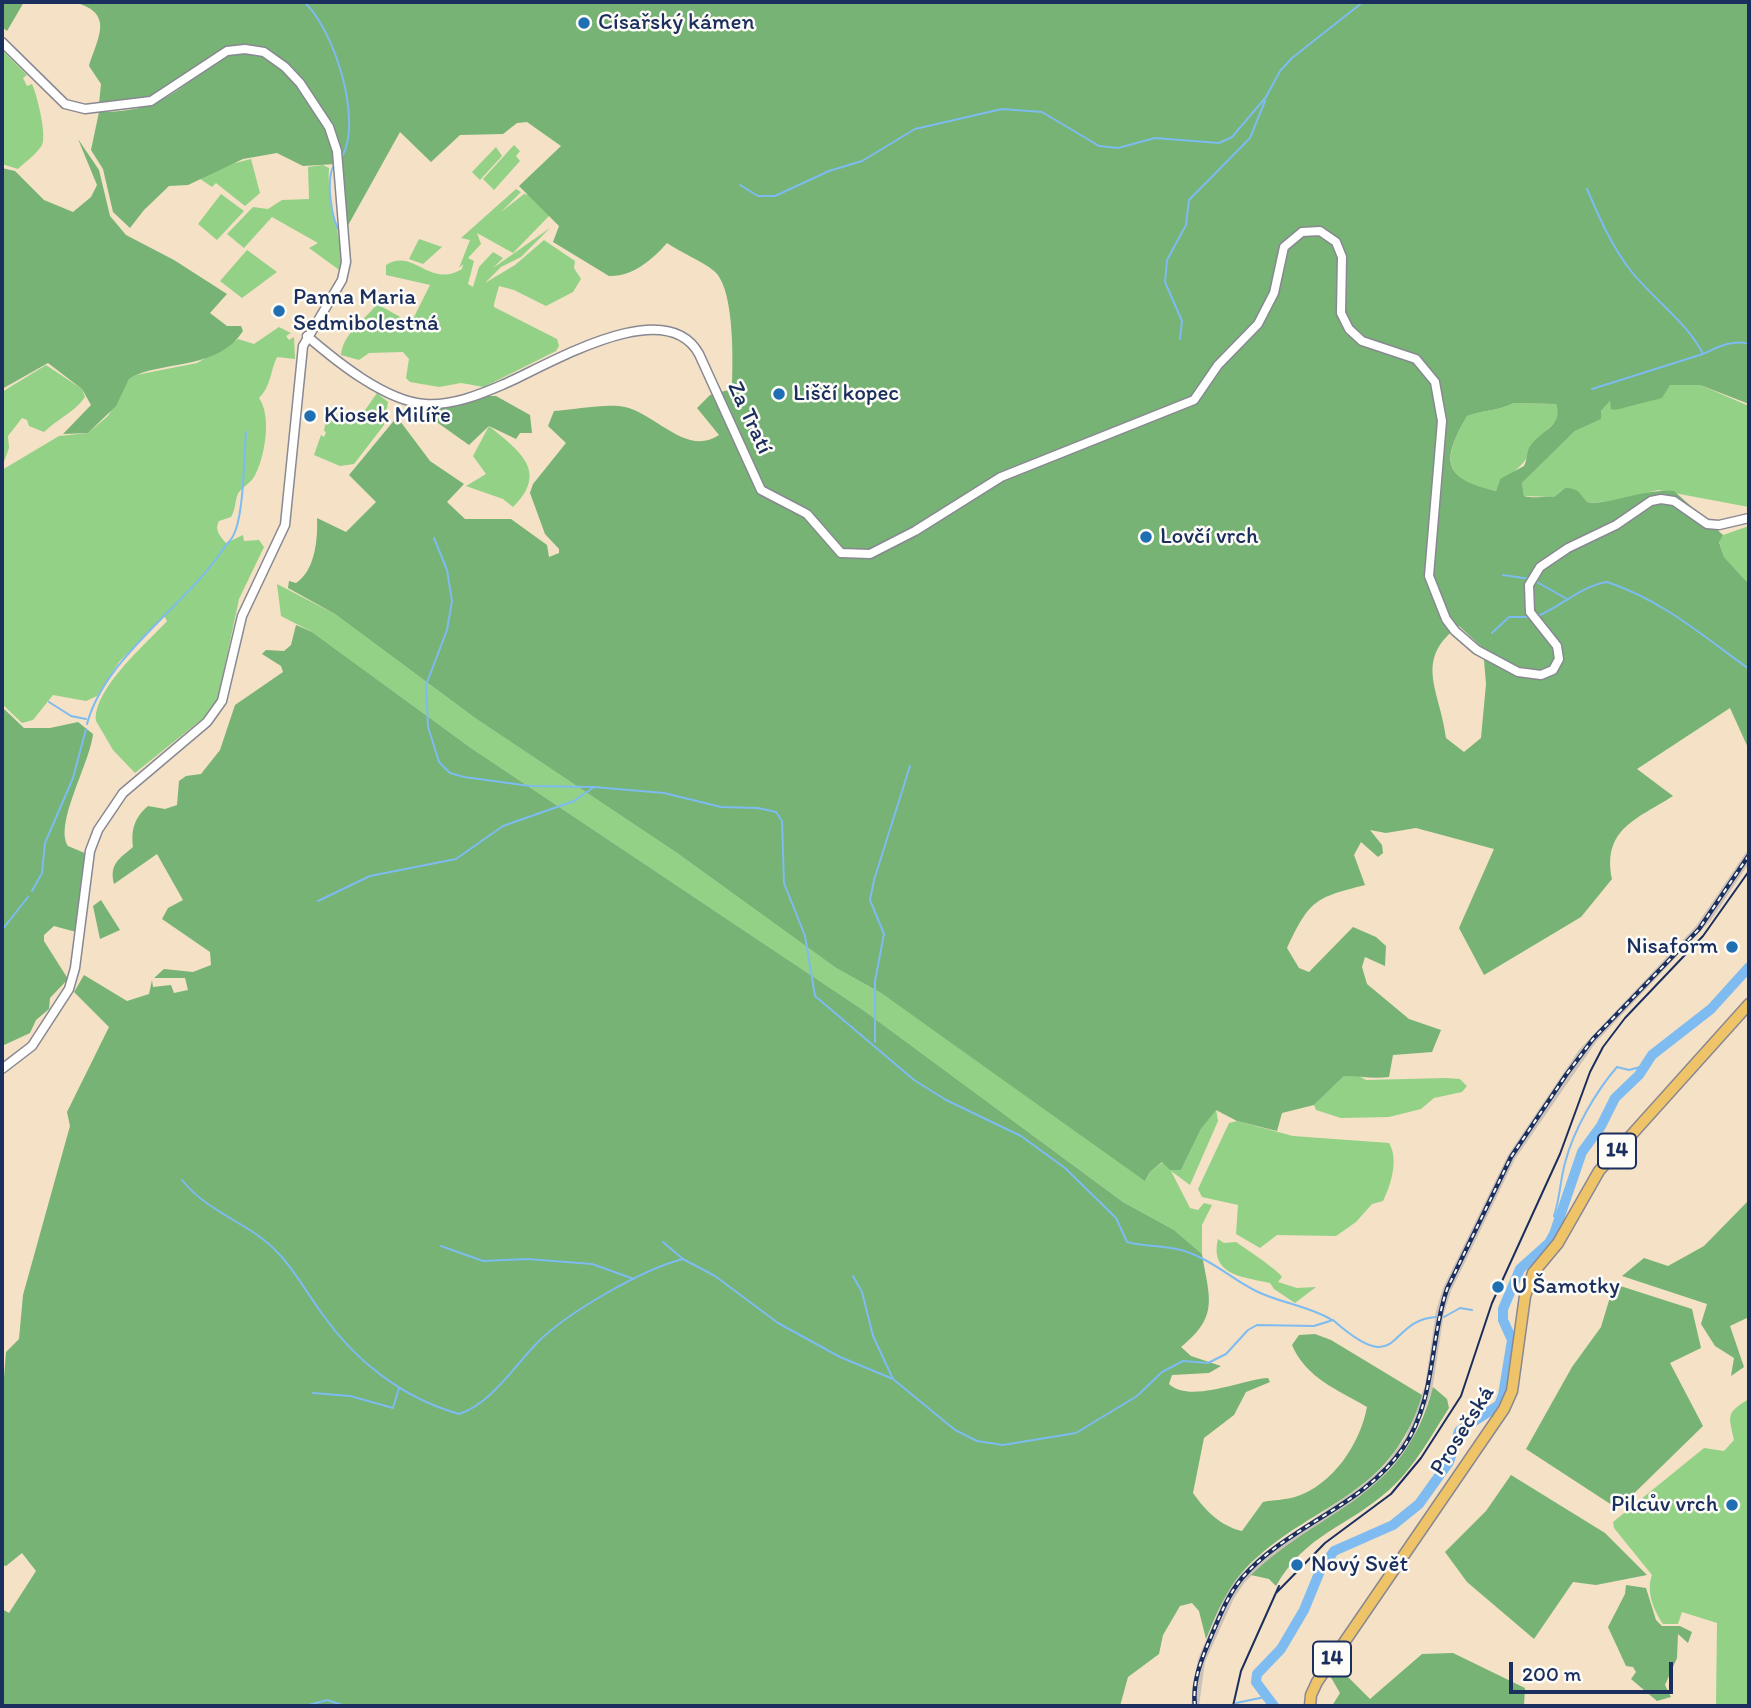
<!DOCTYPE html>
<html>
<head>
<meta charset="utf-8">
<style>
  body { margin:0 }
  #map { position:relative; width:1751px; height:1708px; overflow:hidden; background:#f4e1c6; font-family:Itim,sans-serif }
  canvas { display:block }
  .frame { position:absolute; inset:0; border:4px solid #1b2f5e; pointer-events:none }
  .scale { position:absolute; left:1509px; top:1662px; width:164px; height:32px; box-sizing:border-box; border:4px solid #1b2f5e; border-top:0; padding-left:9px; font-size:21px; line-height:24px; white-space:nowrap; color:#1b2f5e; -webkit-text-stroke:5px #fdfcf7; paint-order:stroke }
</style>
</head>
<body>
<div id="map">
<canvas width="1751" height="1708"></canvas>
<div class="frame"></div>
<div class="scale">200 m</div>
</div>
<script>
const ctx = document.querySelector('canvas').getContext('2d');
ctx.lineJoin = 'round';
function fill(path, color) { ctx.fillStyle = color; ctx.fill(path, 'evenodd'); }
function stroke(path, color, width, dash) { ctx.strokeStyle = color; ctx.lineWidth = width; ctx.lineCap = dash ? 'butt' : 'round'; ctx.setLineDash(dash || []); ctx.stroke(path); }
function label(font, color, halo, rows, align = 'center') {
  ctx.font = font + ' Itim,sans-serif'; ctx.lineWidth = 5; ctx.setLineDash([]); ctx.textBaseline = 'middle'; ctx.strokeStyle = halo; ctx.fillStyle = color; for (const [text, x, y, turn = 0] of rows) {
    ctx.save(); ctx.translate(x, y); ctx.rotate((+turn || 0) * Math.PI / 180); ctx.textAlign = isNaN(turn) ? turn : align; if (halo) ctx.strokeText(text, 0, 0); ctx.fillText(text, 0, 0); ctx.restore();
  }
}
const industrial = new Path2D(`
  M 1749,848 L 1749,863 L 1711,920 L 1596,1042 L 1515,1159 L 1451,1291 L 1444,1313 L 1432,1391 L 1412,1442 L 1375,1486 L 1266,1562 L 1245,1582 L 1234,1598 L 1205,1662 L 1199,1706 L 1191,1706 L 1198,1659 L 1226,1594 L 1239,1576 L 1261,1555 L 1360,1487 L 1385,1465 L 1405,1438 L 1425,1386 L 1436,1311 L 1443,1288 L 1508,1155 L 1579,1050 L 1696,926 Z`);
const green = new Path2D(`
  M 2,50 L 27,75 L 23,78 L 27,86 L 32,84 C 37,95 47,135 42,145 C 37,154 25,162 18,169 L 2,164 Z
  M 514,145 L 520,151 L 516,156 L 520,161 L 494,190 L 483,179 Z
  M 496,147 L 502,156 L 480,180 L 472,172 Z
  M 251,159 L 260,193 L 245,206 L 216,183 L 212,187 L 199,178 L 207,170 Z
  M 323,165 L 329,168 C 326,205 344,236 342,272 L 309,248 L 318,243 L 272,217 L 244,248 L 227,234 L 253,207 L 268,209 L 282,200 L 309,199 L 308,167 Z
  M 516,189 L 521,192 L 501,212 L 524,194 L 530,195 L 550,215 L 513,253 L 477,233 L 481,244 L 468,258 L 474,261 L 468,284 L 473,287 L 479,267 L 493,252 L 503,258 L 493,268 L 550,228 L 521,257 L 501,267 L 485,283 L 515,265 L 544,240 L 575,261 L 574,268 L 581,279 L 573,292 L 546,306 L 514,290 L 499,286 L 494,304 L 494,307 L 557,339 L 559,346 L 556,351 L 484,387 L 461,383 L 439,387 L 410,382 L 406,378 L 409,359 L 403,352 L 369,353 L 359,360 L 341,355 C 343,333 365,320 377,304 L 411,323 L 430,285 L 439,287 L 386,275 L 386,265 C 413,247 430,289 462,269 L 463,264 L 459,268 L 470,240 L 461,238 Z
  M 221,194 L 244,211 L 217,240 L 198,224 Z
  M 419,239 L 442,247 L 423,264 L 409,259 Z
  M 247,250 L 277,272 L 242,298 L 220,281 Z
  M 279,327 L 291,333 L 286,336 L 289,340 L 294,337 L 295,359 L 277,357 C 270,372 271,386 259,398 C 272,416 265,458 254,477 C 250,483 243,487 239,492 C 235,497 236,510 231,517 L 219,521 C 214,530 220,536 226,543 L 243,535 L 244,541 L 259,540 L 264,547 L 239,599 L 217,703 L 212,711 L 135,773 L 113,750 L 96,721 C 93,689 147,643 167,621 L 164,616 L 119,662 L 97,696 L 86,701 L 53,695 L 33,720 L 22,723 L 2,704 L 2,470 L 59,436 L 88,433 L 108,416 L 129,379 L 136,375 L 197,363 L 238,339 L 254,344 Z
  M 46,365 L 82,389 L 85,397 C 75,412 57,419 44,432 L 29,426 L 27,420 L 22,418 L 8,436 L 9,448 L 2,467 L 2,392 Z
  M 1670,385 L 1700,385 L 1749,406 L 1749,507 L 1658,490 L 1618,500 L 1590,503 L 1565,488 L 1554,497 L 1524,496 L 1522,483 L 1575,431 L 1600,419 L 1601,411 L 1610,401 L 1615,410 Z
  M 377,393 L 388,402 L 384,425 L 354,464 L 340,466 L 314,455 L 321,435 L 324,437 L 326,433 L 324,430 L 329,410 L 335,411 L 338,418 L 363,413 Z
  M 1514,403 L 1556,404 L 1559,412 L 1557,421 C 1533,438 1530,469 1500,479 L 1496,491 C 1443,479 1441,461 1467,416 C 1484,410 1498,411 1514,403 Z
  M 489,426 C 518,450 550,471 513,507 L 503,499 L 466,486 L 486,474 L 473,456 Z
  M 1749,526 L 1749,584 L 1724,557 L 1719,541 L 1723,535 Z
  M 277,584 L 335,614 L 475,718 L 677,853 L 836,968 L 881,993 L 1146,1180 L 1150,1172 L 1163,1162 L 1181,1170 L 1201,1129 L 1216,1109 L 1218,1121 L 1190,1185 L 1171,1171 L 1190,1208 L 1198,1210 L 1204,1203 L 1212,1205 L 1202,1225 L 1202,1254 L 1174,1230 L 1123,1202 L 863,1010 L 471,748 L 312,632 L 281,616 Z
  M 1344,1076 L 1359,1076 L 1366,1080 L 1446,1078 L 1460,1079 L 1467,1086 L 1462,1092 L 1434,1098 L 1421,1109 L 1389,1117 L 1341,1118 L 1316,1110 L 1314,1105 Z
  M 1237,1121 L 1293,1136 L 1389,1143 C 1399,1159 1391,1185 1383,1201 L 1372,1204 L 1356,1222 L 1336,1236 L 1277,1235 L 1260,1248 L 1236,1234 L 1238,1205 L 1202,1197 L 1198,1189 L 1229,1123 Z
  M 1218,1239 L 1224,1243 L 1236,1242 C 1246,1249 1278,1270 1282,1277 L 1278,1282 L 1297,1288 L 1316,1287 L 1295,1303 L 1274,1289 L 1270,1283 C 1245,1277 1209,1276 1218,1239 Z
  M 1749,1399 L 1749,1706 L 1716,1706 L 1717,1623 L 1682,1612 L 1678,1624 L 1663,1624 C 1653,1609 1646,1591 1652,1575 L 1614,1528 L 1613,1522 L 1704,1448 L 1724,1451 L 1734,1440 C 1729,1416 1725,1413 1749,1399 Z`);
const forest = new Path2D(`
  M 2,2 L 24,2 L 7,31 L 2,27 Z
  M 74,2 L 1749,2 L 1749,404 L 1700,385 L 1670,385 L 1662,398 L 1615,410 L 1611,409 L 1610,401 L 1601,411 L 1601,419 L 1575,431 L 1522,483 L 1524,496 C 1534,499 1543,496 1554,497 L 1565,488 C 1583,488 1579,498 1590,503 C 1619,502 1644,489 1674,491 L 1723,535 L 1719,542 L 1724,557 L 1749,584 L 1749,750 L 1730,708 L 1637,769 L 1673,796 C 1637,819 1602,829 1612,879 L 1581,917 L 1484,975 L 1459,928 L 1494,849 L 1416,828 L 1386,833 L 1370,830 L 1382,845 L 1383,853 L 1378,857 L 1361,842 L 1354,855 L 1365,885 C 1314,898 1310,900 1287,948 L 1299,968 L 1309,972 L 1353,927 L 1376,937 L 1386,946 L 1385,966 L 1365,957 L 1362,967 L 1367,984 L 1409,1019 L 1441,1030 L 1432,1052 L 1393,1055 L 1389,1077 C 1372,1079 1360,1076 1344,1076 L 1314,1105 L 1282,1113 L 1277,1131 L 1237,1121 L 1216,1110 L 1201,1129 L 1181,1170 L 1170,1170 L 1162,1162 L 1150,1172 L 1145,1181 L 881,993 L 836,968 L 677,853 L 475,718 L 335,614 L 288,588 L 289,581 L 296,583 C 315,571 318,539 317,518 L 346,532 L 376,502 L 349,475 L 397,417 L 430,461 L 464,484 L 447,502 L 465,519 L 511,519 L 547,545 L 549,557 L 559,553 L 559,549 L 545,534 L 530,493 L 533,484 L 566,443 L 548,426 L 554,411 C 573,410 607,403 625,407 C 656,414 687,457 719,435 L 697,408 L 710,395 L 732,389 C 733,363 735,288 714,271 C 701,260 681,253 667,243 C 652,260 632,277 609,276 L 553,242 L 559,226 L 519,186 L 561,146 L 527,122 L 517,123 L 503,134 L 460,135 L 431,162 L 400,132 L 346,229 L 340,148 L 331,126 L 271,53 L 225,48 L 154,95 L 136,101 L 99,104 L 101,84 L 89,66 C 99,35 114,13 74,2 ZM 1514,403 L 1556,404 C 1564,425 1542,430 1531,445 C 1526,451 1528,459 1524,466 L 1500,479 L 1496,491 C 1442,478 1441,461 1467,416 C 1484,410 1498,411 1514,403 ZM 1459,626 L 1483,648 L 1486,684 L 1481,738 L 1464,752 L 1446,738 C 1441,692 1412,660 1459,626 Z
  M 235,52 L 266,56 L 299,86 L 332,139 L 336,164 L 303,166 L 277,153 L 243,159 L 188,185 L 169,186 L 144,210 L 130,228 L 113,212 L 103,169 L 91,150 L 99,112 C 162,112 175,91 223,56 Z
  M 78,139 L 99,170 L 110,216 L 126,235 L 174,260 L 227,294 L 210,313 L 227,326 L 241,326 L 243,331 C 219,368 171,361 136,375 L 129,379 L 116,406 L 88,433 L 63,434 L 91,405 L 82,389 L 48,363 L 2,389 L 2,168 L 15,171 L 44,200 L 73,212 L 91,197 L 97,185 Z
  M 483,396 L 496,396 L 530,415 L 532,433 L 520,433 L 516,439 L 489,426 L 469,445 L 414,406 L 438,406 Z
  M 296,625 L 312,632 L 471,748 L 863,1010 L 1123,1202 L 1174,1230 L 1202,1254 C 1209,1297 1220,1316 1181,1347 L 1191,1356 L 1221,1366 L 1209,1373 L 1172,1375 L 1169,1384 C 1190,1404 1243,1379 1268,1378 L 1270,1382 L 1246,1392 L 1234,1415 L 1204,1438 L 1193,1493 C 1205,1510 1220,1526 1242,1531 L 1263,1502 C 1273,1500 1285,1500 1295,1497 C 1333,1485 1360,1444 1367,1407 C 1338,1390 1306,1378 1292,1345 L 1299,1335 L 1315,1334 L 1331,1340 L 1422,1395 C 1390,1501 1311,1501 1245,1569 C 1226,1589 1216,1615 1206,1639 L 1199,1611 L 1192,1603 L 1180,1606 L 1163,1635 L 1159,1654 L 1128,1677 L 1120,1706 L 2,1706 L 2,1609 L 9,1613 L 36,1571 L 22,1553 L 6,1566 L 2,1565 L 2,1403 L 6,1352 L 19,1339 L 23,1295 L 70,1126 L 67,1112 L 109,1027 L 74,992 L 84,975 L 127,1001 L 149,994 L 152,980 L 153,987 L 171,985 L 174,993 L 188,990 L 185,978 L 154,978 L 164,969 L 193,972 L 211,965 L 210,952 L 162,919 L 168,908 L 183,900 L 157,854 L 114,884 C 109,864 119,859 133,847 C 131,830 134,818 148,806 L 165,809 L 177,805 L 179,781 L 186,776 L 201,774 L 220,750 L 235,705 L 283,672 L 281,666 L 262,654 L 266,650 L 284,651 L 291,645 Z
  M 2,707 L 24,728 L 50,728 L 78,722 L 93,734 C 90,763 54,824 68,846 L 87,854 L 76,932 L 54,926 L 44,935 L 44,941 L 68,979 L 50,998 L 49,1009 L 36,1020 L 30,1033 L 2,1046 Z
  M 101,900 L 120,930 L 100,939 L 93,906 Z
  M 1749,1200 L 1749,1317 L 1730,1326 L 1744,1367 L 1731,1376 L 1734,1358 L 1715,1346 L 1701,1324 L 1707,1304 L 1622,1276 L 1644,1258 L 1668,1266 L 1704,1246 Z
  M 1614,1284 L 1692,1309 L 1701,1348 L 1670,1363 L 1703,1426 L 1618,1509 L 1526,1449 L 1572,1367 L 1601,1327 Z
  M 1433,1387 L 1447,1399 L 1449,1408 C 1431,1436 1414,1468 1389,1490 C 1348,1527 1306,1533 1276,1586 L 1269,1579 L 1251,1575 C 1324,1506 1404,1499 1433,1387 Z
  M 1511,1475 L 1605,1533 L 1647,1575 L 1596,1585 L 1573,1582 L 1534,1639 L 1467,1582 L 1445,1552 L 1486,1511 Z
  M 1626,1585 L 1646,1588 L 1656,1620 L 1662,1626 L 1680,1626 L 1692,1632 L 1688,1643 L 1678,1634 L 1677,1658 L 1665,1685 L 1671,1697 L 1657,1701 L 1631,1679 L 1636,1672 L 1633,1667 L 1626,1666 L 1608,1627 L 1625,1594 Z
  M 1453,1653 L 1525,1688 L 1524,1706 L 1332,1706 L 1340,1693 L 1329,1674 L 1336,1665 L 1370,1699 L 1422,1654 Z`);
const stream = new Path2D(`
  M 304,2 C 334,29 363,120 342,157
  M 335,163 C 325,178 331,220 341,234
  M 740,185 L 758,196 L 775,196 L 829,171 L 862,161 L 915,129 L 1002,109 L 1042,112 L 1099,146 L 1118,148 L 1155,138 L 1219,143 L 1232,137 L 1266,97 L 1280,71 L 1292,58 L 1363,2
  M 1587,189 C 1599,217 1612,247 1631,271 C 1654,300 1686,321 1703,354 C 1718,347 1733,339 1749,344
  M 1180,339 L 1182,321 L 1165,282 L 1167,260 L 1186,225 L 1189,200 L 1250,138 L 1265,101
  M 1592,389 L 1703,354
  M 434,538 L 447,570 L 452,601 L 447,630 L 426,685 L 428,727 L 439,762 L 450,773 L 464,777 L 530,786 L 594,787
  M 1503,575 L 1530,579
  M 1535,581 L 1567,599
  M 1538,616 C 1562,606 1581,586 1607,582 C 1662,600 1703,636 1749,669
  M 1492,633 L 1509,617 L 1530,617
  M 49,702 L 71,716 L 86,719
  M 87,724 C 105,657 182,609 222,551 C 225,545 232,540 234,534 C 244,513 244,456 246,432
  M 32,891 L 42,873 L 45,843 L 73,778 L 86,729
  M 318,901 L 370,876 L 456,859 L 503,826 L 574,801 L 594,787 L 664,793 L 721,807 L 758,808 L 776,812 L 782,821 L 784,883 L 805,936 L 815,996 L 914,1080 L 946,1100 L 1021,1136 L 1065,1168 L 1116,1218 L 1127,1242 C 1148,1248 1169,1244 1190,1253 C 1215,1262 1233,1280 1256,1291 C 1280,1303 1309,1306 1332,1320
  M 2,930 L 28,897
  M 875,1042 L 875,981 L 884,934 L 870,900 L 874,880 L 910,766
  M 182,1180 C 210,1215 250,1222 279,1254 C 296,1272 308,1295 323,1315 C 356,1362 403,1398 459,1414 C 492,1403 514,1366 538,1342 C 568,1312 643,1269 683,1259 L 715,1276 L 778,1323 L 840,1357 L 893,1379 L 955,1430 L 977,1441 L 1003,1445 L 1076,1433 L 1137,1396 L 1162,1372 L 1183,1361 L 1208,1363 L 1226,1354 L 1248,1330 L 1257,1325 L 1314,1326 L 1333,1320 C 1402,1381 1386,1320 1436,1317
  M 1559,1221 L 1554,1216 C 1560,1198 1560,1181 1565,1163 C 1573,1131 1596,1091 1617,1067 L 1629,1070 L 1644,1066
  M 663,1242 L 683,1259
  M 441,1246 L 483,1261 L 527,1259 L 592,1264 L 634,1279
  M 853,1276 L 862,1292 L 873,1336 L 893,1379
  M 1444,1317 L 1460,1308 L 1472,1310
  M 313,1393 L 350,1396 L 393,1408 L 399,1388
  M 1236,1703 L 1265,1697
  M 305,1706 L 327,1700 L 345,1706`);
const river = new Path2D(`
  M 1274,1706 L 1256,1682 L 1257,1674 L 1281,1649 L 1304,1610 L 1320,1571 L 1334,1551 L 1393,1525 L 1419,1504 L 1449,1462 L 1459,1431 L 1499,1405 L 1503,1395 L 1512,1340 L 1503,1320 L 1503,1309 L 1520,1269 L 1549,1243 L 1554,1234 L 1582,1152 L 1601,1126 L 1615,1098 L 1639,1075 L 1652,1055 L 1711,1009 L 1749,967`);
const tertiary = new Path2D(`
  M 2,42 L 65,104 L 85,109 L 151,101 L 227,51 L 245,49 L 264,52 L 285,67 L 300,83 L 329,127 L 337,151 L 346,262 L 342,280 L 303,346 L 285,525 L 242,616 L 222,701 L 207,722 L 123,793 L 98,830 L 90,851 L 75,968 L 69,989 L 32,1046 L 2,1069
  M 307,336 C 336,361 385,401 425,404 C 451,406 479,395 502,385 C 547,366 665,292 699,354 L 761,490 L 807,514 L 841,553 L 870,554 L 915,531 L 1001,477 L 1194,400 L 1218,365 L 1258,324 L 1274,293 L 1284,247 L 1302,232 L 1320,231 L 1336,242 L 1342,257 L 1341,313 L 1349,329 L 1362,341 L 1416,359 L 1435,382 L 1442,421 L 1429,576 L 1446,619 L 1455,631 L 1477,650 L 1518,672 L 1541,675 L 1553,670 L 1559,659 L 1557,646 L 1530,612 L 1529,585 L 1540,567 L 1568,548 L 1616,525 L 1651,501 L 1661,499 L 1674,501 L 1707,524 L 1719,525 L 1749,518`);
const primary = new Path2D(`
  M 1310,1706 L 1311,1695 L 1317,1682 L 1504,1409 L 1512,1391 L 1525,1296 L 1533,1273 L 1558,1243 L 1599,1171 L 1749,1004`);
const tram = new Path2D(`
  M 1276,1593 L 1325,1543 L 1391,1494 L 1421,1458 L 1461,1396 L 1492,1303 L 1560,1154 L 1590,1072 L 1603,1047 L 1625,1018 L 1703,936 L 1749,871
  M 1233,1706 L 1241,1671 L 1279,1586`);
const rail = new Path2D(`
  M 1195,1706 C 1192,1683 1201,1660 1210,1639 C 1219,1618 1227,1596 1242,1578 C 1288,1525 1363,1507 1403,1448 C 1436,1400 1429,1342 1447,1289 L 1511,1157 L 1566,1075 L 1593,1039 L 1699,929 L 1749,855`);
const markers = [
  [584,23,7,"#1f6fb2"],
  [279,311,7,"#1f6fb2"],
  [779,394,7,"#1f6fb2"],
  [310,416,7,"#1f6fb2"],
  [1146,537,7,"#1f6fb2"],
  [1732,947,7,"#1f6fb2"],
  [1498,1287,7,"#1f6fb2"],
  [1732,1505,7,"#1f6fb2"],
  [1297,1565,7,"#1f6fb2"]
];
const shields = [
  [1617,1151,38],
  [1332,1659,38]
];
const shieldNames = [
  ["14",1617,1151],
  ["14",1332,1659]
];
const poiNames = [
  ["Císařský kámen",598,23],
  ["Panna Maria",293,298],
  ["Sedmibolestná",293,324],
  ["Liščí kopec",793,394],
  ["Kiosek Milíře",324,416],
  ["Lovčí vrch",1160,537],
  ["Nisaform",1718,947,"right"],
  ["U Šamotky",1512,1287],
  ["Pilcův vrch",1718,1505,"right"],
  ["Nový Svět",1311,1565]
];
const streetNames = [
  ["Za Tratí",749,418,65],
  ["Prosečská",1463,1431,-58]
];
fill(industrial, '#ccc2b9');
fill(green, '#93d187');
fill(forest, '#76b374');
stroke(stream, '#7dbbf0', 2);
stroke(river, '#7dbbf0', 10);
stroke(tertiary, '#888892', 11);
stroke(primary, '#888892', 13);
stroke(tertiary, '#fff', 8);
stroke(primary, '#efc469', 10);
stroke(tram, '#1b2f5e', 2);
stroke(rail, '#1b2f5e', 4.5);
stroke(rail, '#fdfcf7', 2, [5]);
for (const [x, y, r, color] of markers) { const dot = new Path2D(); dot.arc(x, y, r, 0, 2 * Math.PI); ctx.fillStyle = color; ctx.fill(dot); stroke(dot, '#fdfcf7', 2.5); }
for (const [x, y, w] of shields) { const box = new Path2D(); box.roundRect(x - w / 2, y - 17.5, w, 35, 5); ctx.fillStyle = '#fdfcf7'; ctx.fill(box); stroke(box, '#1b2f5e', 2); }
label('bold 21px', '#1b2f5e', null, shieldNames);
label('23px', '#1b2f5e', '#fdfcf7', poiNames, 'left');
label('23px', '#1b2f5e', '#fdfcf7', streetNames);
</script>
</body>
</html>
